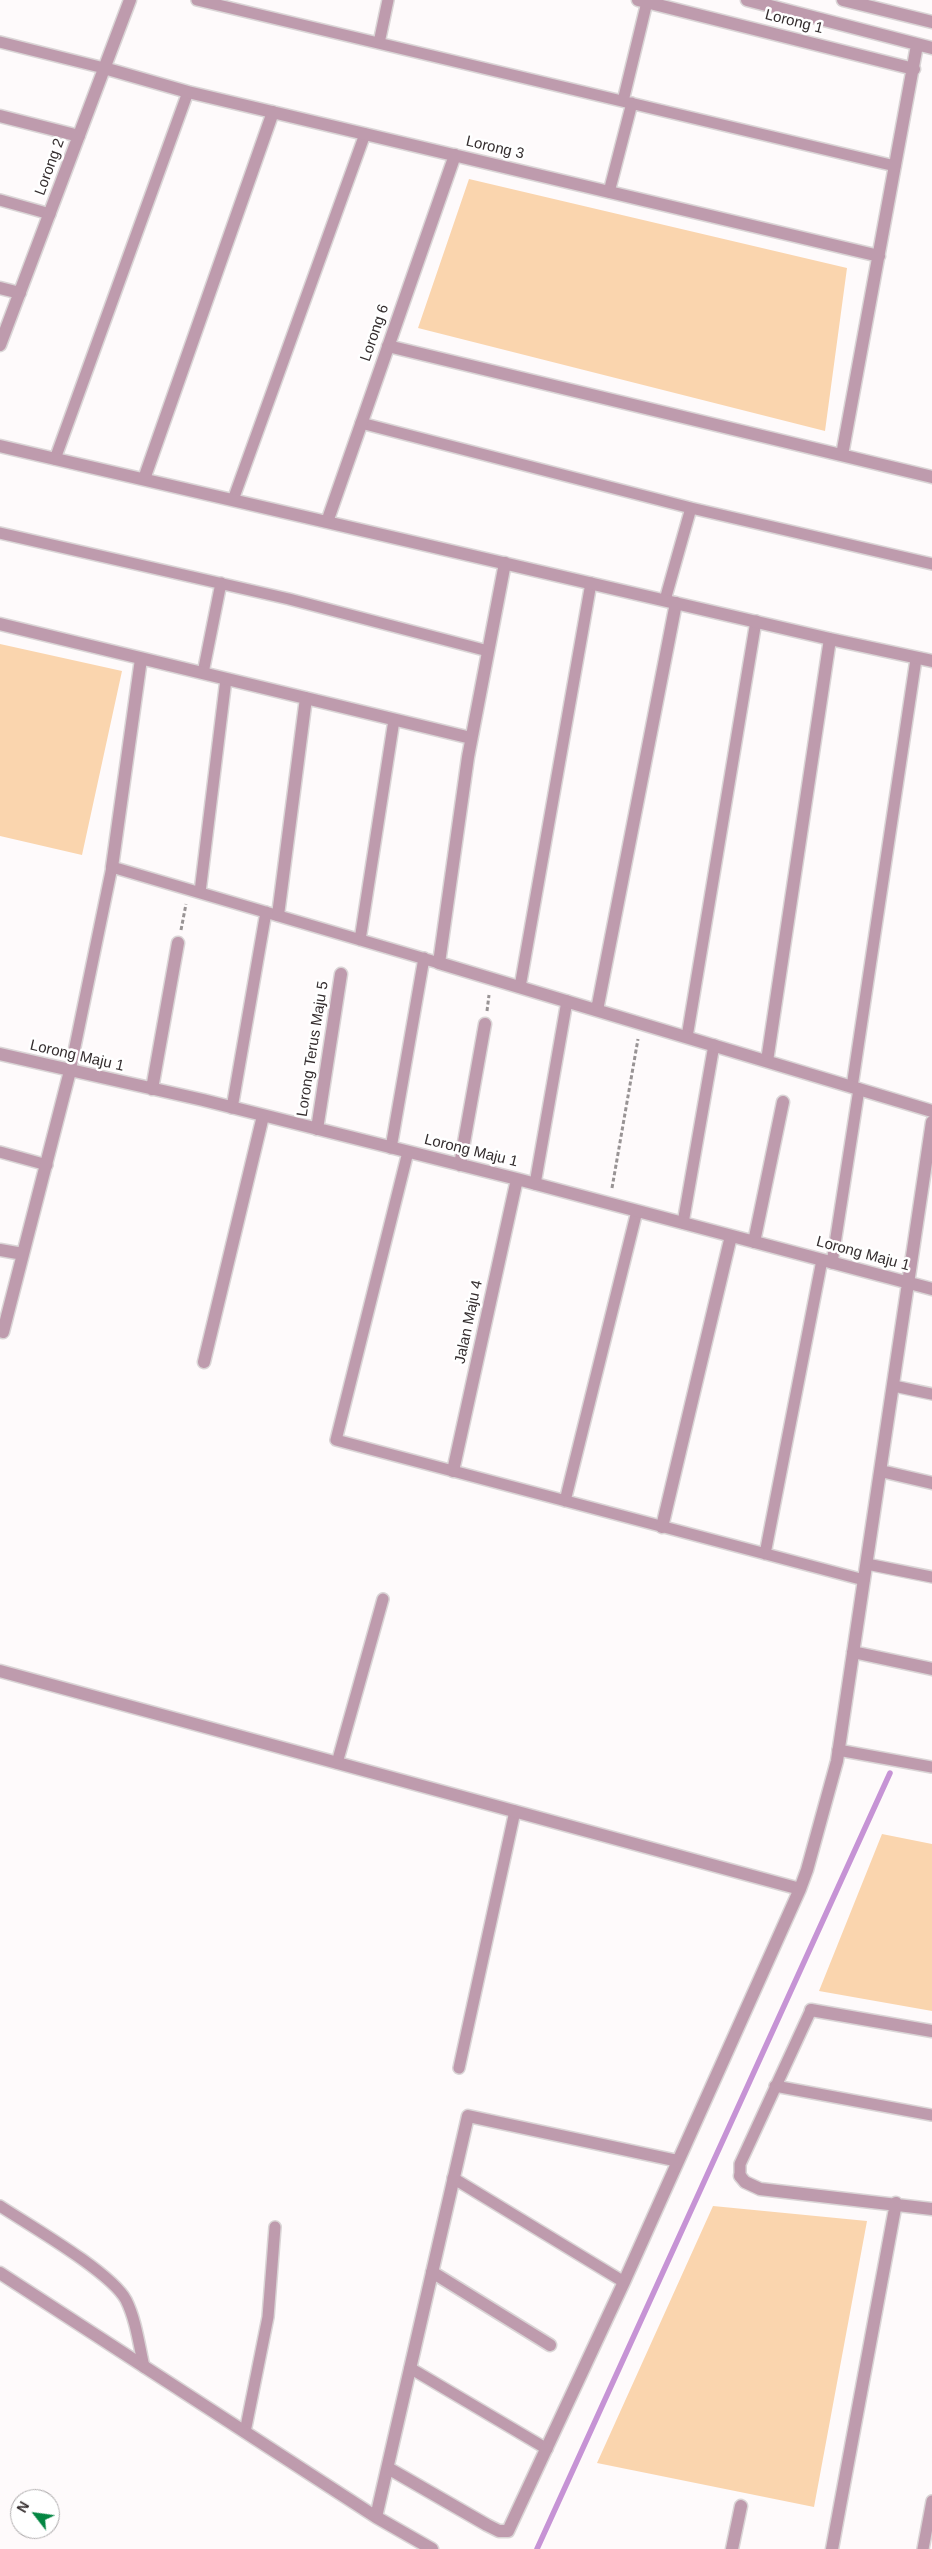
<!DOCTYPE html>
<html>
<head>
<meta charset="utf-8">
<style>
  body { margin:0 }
  #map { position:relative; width:932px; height:2549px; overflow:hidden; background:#fefafb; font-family:Arial,sans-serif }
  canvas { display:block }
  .north { position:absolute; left:10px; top:2489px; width:50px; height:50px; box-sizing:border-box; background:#fff; border:1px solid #aeabac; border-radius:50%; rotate:300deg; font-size:14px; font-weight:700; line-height:20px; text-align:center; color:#352e2f }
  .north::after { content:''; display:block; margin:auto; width:18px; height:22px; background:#048642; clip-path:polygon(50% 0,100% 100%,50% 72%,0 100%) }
</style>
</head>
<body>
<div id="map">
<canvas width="932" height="2549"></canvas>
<div class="north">N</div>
</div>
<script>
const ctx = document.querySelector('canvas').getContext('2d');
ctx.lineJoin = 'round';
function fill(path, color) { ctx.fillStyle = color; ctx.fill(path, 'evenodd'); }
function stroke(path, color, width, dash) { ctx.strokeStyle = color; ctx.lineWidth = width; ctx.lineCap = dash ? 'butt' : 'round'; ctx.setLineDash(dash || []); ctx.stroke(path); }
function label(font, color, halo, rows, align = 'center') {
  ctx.font = font + ' Arial,sans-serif'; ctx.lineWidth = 5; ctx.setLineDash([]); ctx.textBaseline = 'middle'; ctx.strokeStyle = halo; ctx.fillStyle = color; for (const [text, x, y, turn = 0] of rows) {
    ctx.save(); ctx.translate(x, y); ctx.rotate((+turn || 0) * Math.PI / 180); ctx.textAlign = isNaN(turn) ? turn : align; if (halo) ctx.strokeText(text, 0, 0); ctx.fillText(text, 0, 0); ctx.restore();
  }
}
const green = new Path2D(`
  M 469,179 L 847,268 L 825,431 L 418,328 Z
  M 0,644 L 122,671 L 82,855 L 0,836 Z
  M 882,1834 L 932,1844 L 932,2011 L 819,1991 Z
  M 713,2206 L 867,2221 L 814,2507 L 597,2463 Z`);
const stream = new Path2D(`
  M 537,2549 L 890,1773`);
const path = new Path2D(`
  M 181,930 L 186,904
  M 487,1011 L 489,995
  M 612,1188 L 638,1039`);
const service = new Path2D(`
  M 197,0 L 895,166
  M 0,42 L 104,68
  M 379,43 L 388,0
  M 623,101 L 647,2
  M 609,192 L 632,103
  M 0,200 L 50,214
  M 361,423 L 691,508 L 932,564
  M 55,459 L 188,92
  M 233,500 L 365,134
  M 0,533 L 289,599 L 488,651
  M 665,600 L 691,508
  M 203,673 L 221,583
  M 200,892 L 226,679
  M 360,940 L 394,720
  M 520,987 L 591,583
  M 687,1037 L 756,621
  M 70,1071 L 112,867 L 439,963
  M 852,1087 L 916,659
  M 232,1108 L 266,912
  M 391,1148 L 424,958
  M 0,1152 L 47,1165
  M 408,1152 L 336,1440 L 864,1580
  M 535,1184 L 567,1001
  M 683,1223 L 714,1045
  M 832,1263 L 859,1089
  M 894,1386 L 932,1394
  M 565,1501 L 637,1211
  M 765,1554 L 822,1260
  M 867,1564 L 932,1577
  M 838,1750 L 932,1767
  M 337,1763 L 383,1599
  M 459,2068 L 515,1811
  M 775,2086 L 932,2115
  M 740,2176 L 740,2164 L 811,2010
  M 453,2178 L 624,2282
  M 0,2206 C 29,2225 111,2272 126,2300 C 136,2320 139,2345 144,2367
  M 410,2368 L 547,2449
  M 245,2432 L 268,2317 L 275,2227
  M 923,2549 L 932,2501`);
const minor = new Path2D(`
  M 638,0 L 914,69
  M 747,0 L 932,48
  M 843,0 L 932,22
  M 104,68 L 188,92 L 879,256
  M 0,116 L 79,136
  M 0,288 L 20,293
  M 0,345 L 130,0
  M 388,346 L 932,477
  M 0,446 L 830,639 L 932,661
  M 842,455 L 917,45
  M 144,479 L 273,112
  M 327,522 L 455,155
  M 505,563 L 468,757 L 439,963 L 932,1111
  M 0,624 L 471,738
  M 112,867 L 141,659
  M 278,915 L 306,698
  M 597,1010 L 676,603
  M 0,1054 L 203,1100 L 517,1179 L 932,1289
  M 767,1061 L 830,639
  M 152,1089 L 178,943
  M 317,1129 L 341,974
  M 460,1165 L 485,1024
  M 754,1242 L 783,1102
  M 0,1250 L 23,1254
  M 3,1332 L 70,1071
  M 204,1362 L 263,1116
  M 453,1471 L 517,1179
  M 881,1471 L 932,1483
  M 662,1527 L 731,1236
  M 853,1652 L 932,1669
  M 0,1671 L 800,1889
  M 811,2010 L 932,2031
  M 740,2176 L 745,2182 L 760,2189 L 932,2209
  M 432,2272 L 550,2345
  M 0,2273 L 376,2517 L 432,2549
  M 388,2468 L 487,2525 L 499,2531 L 508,2531 L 624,2282 L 800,1889 L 807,1870 L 837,1761 L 932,1122
  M 376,2517 L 468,2116 L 678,2161
  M 732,2549 L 741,2506
  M 832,2549 L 896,2203`);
const streetNames = [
  ["Lorong 1",794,22,14],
  ["Lorong 3",495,148,13],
  ["Lorong 2",50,167,-70],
  ["Lorong 6",375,333,-71],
  ["Lorong Terus Maju 5",313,1049,-81],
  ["Lorong Maju 1",77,1056,13],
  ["Lorong Maju 1",471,1151,14],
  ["Lorong Maju 1",863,1254,15],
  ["Jalan Maju 4",469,1322,-78]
];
fill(green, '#fad5ae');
stroke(stream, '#c693d5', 5.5);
stroke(service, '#dad5d6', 14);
stroke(minor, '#dad5d6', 15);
stroke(path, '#989394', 3, [4, 2.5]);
stroke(service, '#be9bad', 11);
stroke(minor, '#be9bad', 12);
label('15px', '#352e2f', '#fff', streetNames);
</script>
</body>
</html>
